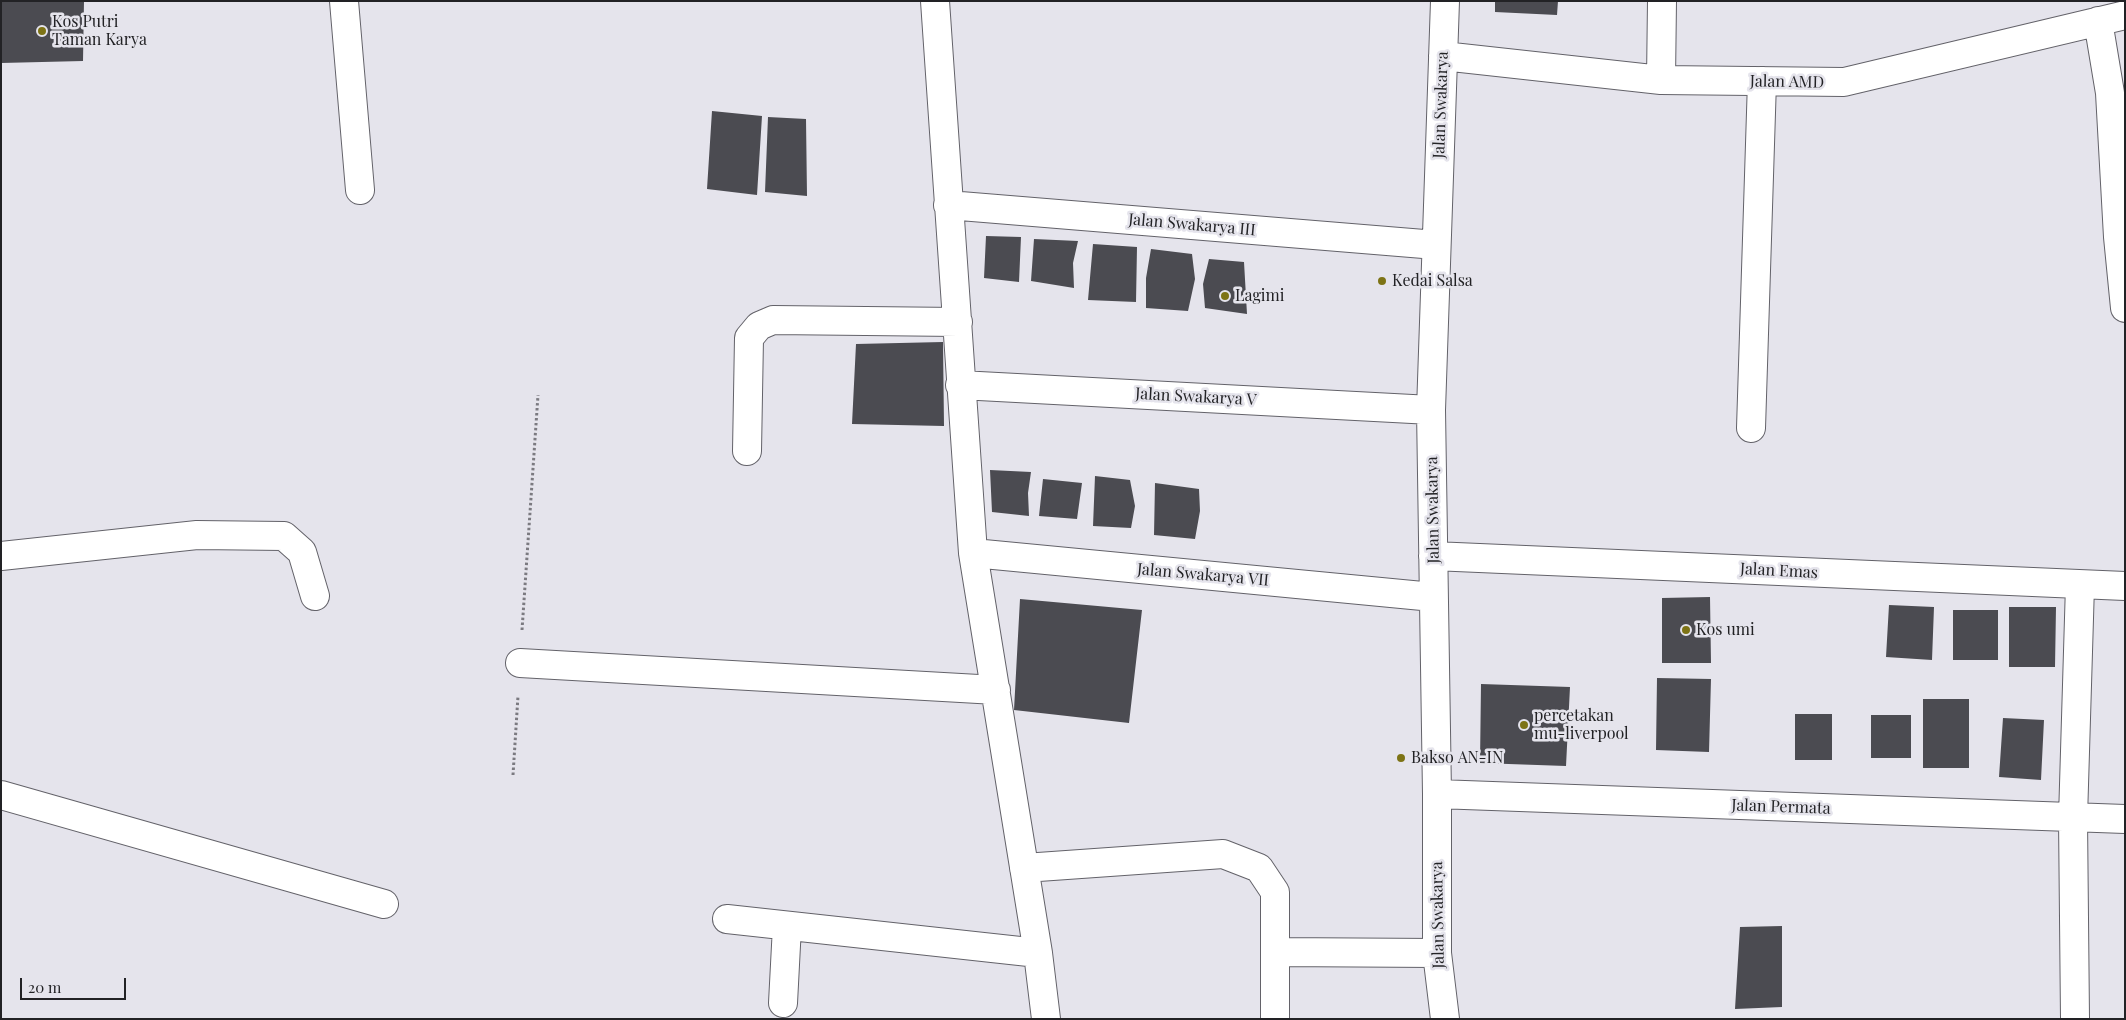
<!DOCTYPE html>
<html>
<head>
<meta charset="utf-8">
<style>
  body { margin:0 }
  #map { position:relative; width:2126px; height:1020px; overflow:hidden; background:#e5e4ec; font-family:"Playfair Display",serif }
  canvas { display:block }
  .frame { position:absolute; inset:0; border:2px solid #222225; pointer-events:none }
  .scale { position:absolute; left:20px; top:978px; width:106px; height:22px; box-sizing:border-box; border:2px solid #222225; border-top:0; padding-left:6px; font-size:15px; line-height:18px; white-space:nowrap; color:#222225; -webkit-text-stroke:4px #e5e4ec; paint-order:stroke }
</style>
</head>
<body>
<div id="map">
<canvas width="2126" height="1020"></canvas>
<div class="frame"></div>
<div class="scale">20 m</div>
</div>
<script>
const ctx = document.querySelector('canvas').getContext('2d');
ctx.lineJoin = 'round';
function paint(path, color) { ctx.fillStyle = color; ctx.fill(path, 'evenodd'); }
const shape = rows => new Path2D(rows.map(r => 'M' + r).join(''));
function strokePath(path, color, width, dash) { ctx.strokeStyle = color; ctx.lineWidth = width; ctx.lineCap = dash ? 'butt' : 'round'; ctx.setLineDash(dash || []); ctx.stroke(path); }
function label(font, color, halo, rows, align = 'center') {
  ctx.font = font + ' "Playfair Display",serif'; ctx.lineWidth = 5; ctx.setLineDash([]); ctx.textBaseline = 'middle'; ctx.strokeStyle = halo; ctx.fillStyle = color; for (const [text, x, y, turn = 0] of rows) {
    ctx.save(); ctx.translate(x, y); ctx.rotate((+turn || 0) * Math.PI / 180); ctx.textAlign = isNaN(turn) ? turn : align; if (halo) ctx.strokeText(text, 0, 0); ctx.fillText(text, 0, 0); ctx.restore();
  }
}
paint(shape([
  [1,1,84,1,83,61,1,63],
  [1495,1,1558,1,1557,15,1495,12],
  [712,111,762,116,757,195,707,189],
  [768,117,806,119,807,196,765,192],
  [986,236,1021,237,1019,282,984,278],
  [1034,239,1078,241,1073,263,1074,288,1031,281],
  [1093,244,1137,247,1136,302,1088,300],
  [1151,249,1192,254,1195,279,1188,311,1146,308,1146,278],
  [1209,259,1244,262,1247,314,1205,308,1203,284],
  [943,342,944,426,852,424,856,344],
  [990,470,1031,472,1028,493,1029,516,992,512],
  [1095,476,1130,480,1135,506,1131,528,1093,526],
  [1043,479,1082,483,1077,519,1039,516],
  [1155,483,1199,489,1200,511,1195,539,1154,535],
  [1710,597,1711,663,1662,663,1662,598],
  [1020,599,1142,610,1129,723,1014,710],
  [1889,605,1934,607,1932,660,1886,657],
  [2009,607,2056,607,2055,667,2009,667],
  [1953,610,1998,610,1998,660,1953,660],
  [1657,678,1711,679,1709,752,1656,750],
  [1481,684,1570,687,1566,766,1480,763],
  [1923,699,1969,699,1969,768,1923,768],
  [1795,714,1832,714,1832,760,1795,760],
  [1871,715,1911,715,1911,758,1871,758],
  [2003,718,2044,720,2041,780,1999,777],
  [1782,926,1782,1007,1735,1009,1740,927]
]), '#4b4b51');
const minor = shape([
  [344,1,360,190],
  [935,1,973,553,1038,953,1046,1019],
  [2098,21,2110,93,2118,237,2125,308],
  [1443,56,1661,80,1844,82,2125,15],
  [1661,80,1662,1],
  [948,205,1436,245],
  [960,385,1431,410],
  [1751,428,1762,81],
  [747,451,749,338,759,326,773,320,958,322],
  [973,553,1433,597],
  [1,556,197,535,284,536,302,552,315,596],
  [1433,556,2125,586],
  [520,663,996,690],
  [1437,794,2125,819],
  [1,795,384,904],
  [1024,868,1223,854,1259,868,1275,892,1275,1019],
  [727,919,1038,953],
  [1275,952,1437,953],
  [783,1003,787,926],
  [1445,1019,1437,953,1437,794,1431,410,1445,1],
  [2075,1019,2073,818,2080,585]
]);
strokePath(minor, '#636269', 30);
strokePath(shape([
  [522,630,538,395],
  [513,775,518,696]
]), '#7b7a80', 3, [2.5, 2.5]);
strokePath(minor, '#fff', 28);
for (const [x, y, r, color] of [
  [42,31,5,"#7d7315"],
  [1382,281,5,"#7d7315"],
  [1225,296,5,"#7d7315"],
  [1686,630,5,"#7d7315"],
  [1524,725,5,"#7d7315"],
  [1401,758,5,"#7d7315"]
]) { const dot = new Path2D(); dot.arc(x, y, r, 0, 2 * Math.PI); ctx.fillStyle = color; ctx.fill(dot); strokePath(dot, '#e5e4ec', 2); }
label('16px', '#222225', '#e5e4ec', [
  ["Kos Putri",52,22],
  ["Taman Karya",52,40],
  ["Kedai Salsa",1392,281],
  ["Lagimi",1235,296],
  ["Kos umi",1696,630],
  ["percetakan",1534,716],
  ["mu-liverpool",1534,734],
  ["Bakso AN-IN",1411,758]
], 'left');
label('16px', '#222225', '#e5e4ec', [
  ["Jalan AMD",1787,82,1],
  ["Jalan Swakarya",1441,105,-88],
  ["Jalan Swakarya III",1192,225,5],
  ["Jalan Swakarya V",1196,397,3],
  ["Jalan Swakarya",1433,510,-91],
  ["Jalan Emas",1779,571,3],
  ["Jalan Swakarya VII",1203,575,5],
  ["Jalan Permata",1781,807,2],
  ["Jalan Swakarya",1438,915,-91]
]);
</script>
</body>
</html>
